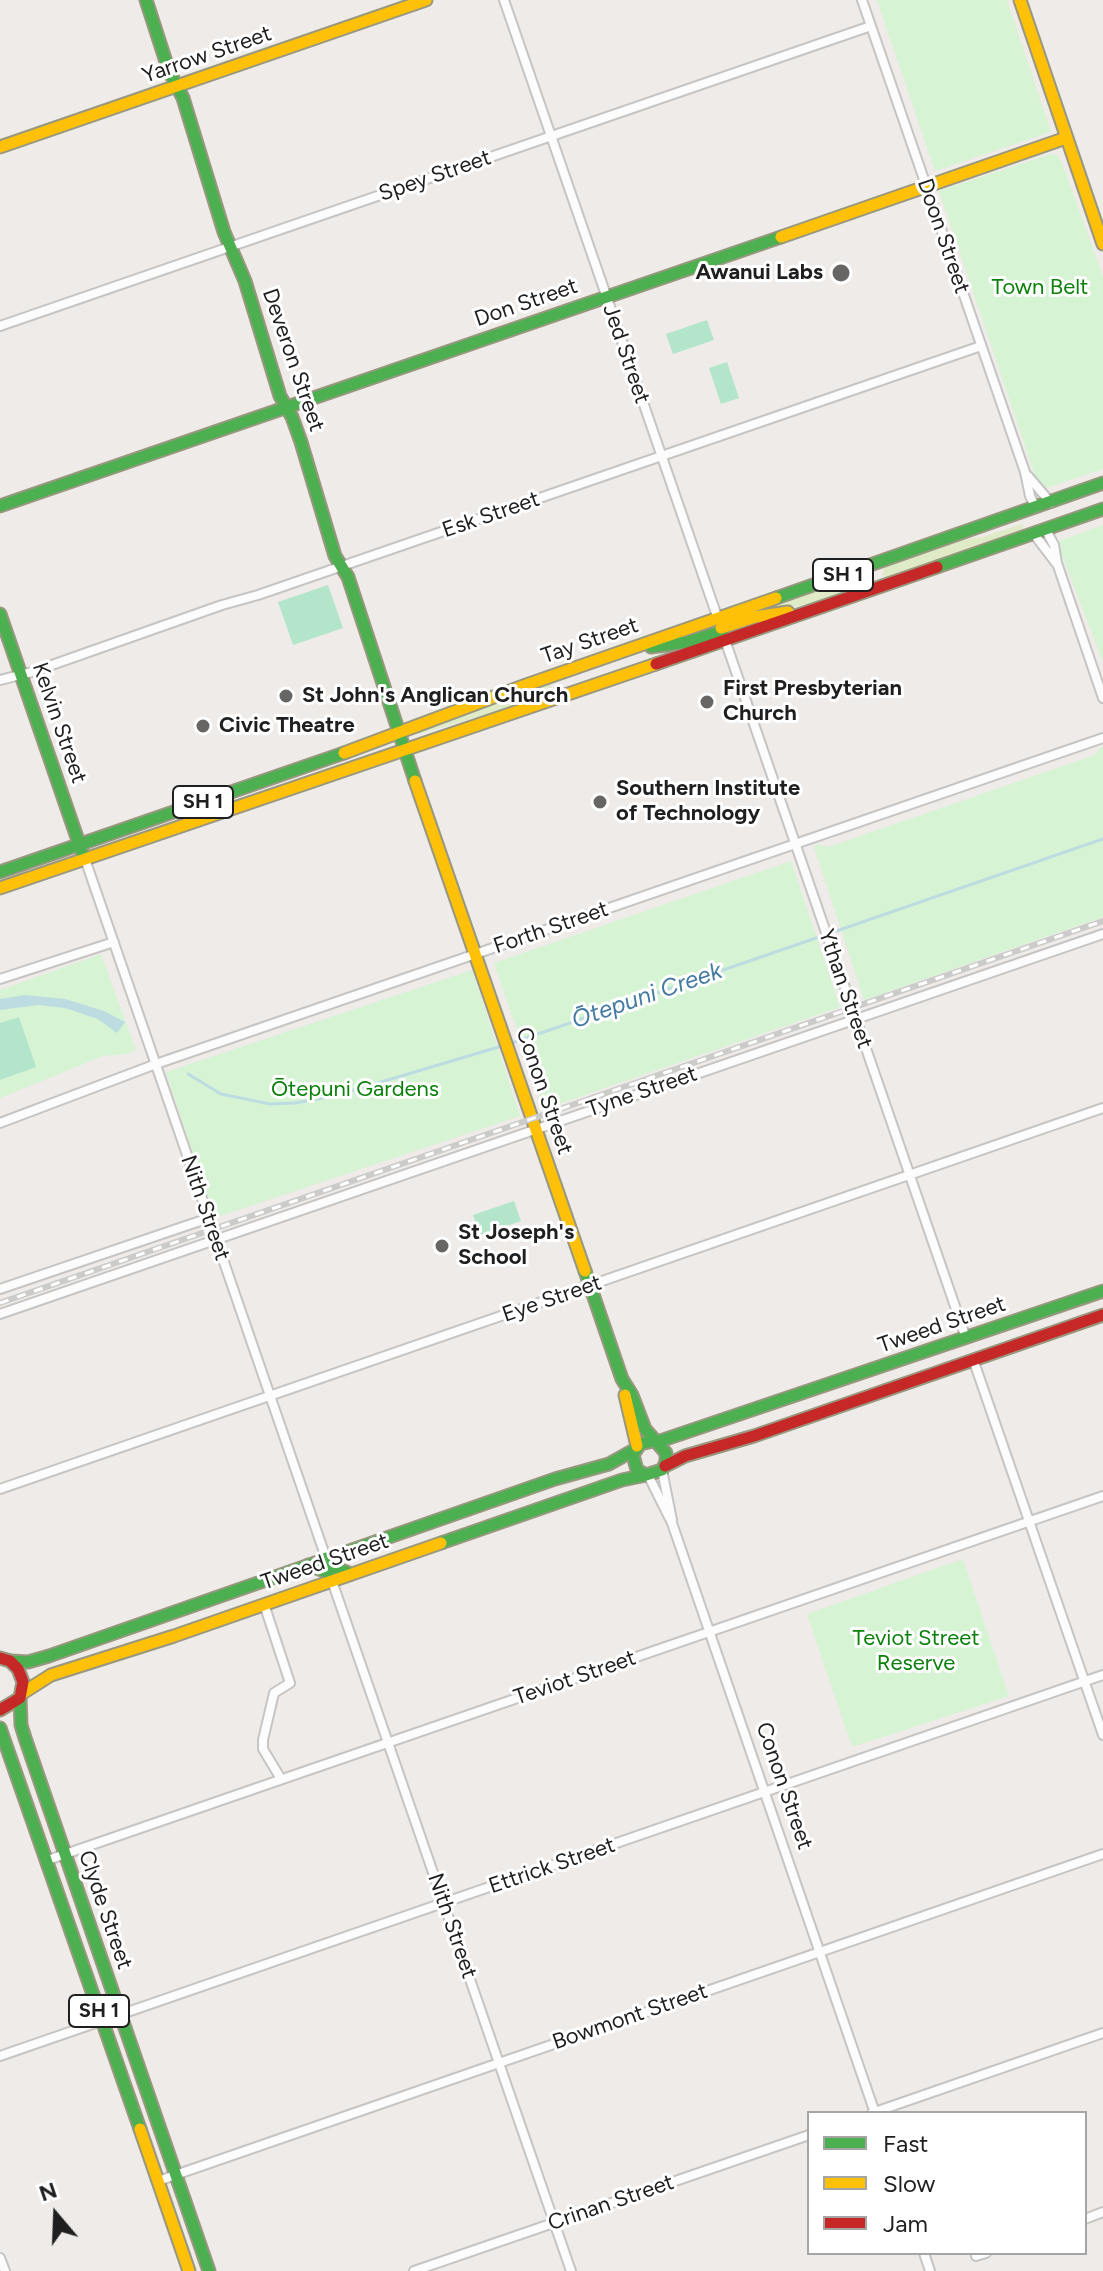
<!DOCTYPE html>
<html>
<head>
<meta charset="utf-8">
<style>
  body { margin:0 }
  #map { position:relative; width:1103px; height:2271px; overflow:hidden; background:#eeebe8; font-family:Figtree,sans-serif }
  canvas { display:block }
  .legend { position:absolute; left:807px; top:2111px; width:280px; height:144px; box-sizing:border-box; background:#fff; border:2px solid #a5a5a5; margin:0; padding:10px 14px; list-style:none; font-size:24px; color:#1f1f1f }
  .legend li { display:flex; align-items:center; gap:16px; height:40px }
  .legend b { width:40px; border:2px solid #a5a5a5 }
  .north { position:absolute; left:16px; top:2175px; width:80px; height:80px; -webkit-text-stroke:6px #fff; paint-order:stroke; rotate:341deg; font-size:22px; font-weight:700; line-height:32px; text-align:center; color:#1f1f1f }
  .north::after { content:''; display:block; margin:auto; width:28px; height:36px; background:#1f1f1f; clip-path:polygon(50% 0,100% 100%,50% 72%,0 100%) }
</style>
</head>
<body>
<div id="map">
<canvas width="1103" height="2271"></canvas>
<ul class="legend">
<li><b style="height:10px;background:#4caf50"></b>Fast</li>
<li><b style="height:10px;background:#ffc107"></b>Slow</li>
<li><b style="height:10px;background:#c62828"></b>Jam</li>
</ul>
<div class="north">N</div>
</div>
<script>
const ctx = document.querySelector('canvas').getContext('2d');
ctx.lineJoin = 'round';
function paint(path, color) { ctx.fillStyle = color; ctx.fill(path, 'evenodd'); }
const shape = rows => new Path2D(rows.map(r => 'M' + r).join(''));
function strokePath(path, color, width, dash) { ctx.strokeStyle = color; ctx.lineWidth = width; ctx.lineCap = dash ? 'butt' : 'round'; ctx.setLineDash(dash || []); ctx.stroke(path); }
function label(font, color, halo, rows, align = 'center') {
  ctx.font = font + ' Figtree,sans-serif'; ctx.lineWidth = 6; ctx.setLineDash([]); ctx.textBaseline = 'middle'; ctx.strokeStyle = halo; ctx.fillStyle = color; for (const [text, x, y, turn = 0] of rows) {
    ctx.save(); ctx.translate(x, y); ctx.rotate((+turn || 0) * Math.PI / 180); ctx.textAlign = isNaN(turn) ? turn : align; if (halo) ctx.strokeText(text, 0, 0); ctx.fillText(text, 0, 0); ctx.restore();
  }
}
paint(shape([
  [1022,524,1024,532,887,578,883,575,884,567,967,539,983,537],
  [866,573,871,577,871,583,821,602,754,613],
  [550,682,554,694,419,734,418,733]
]), '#deebc6');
paint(shape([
  [877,0,1007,0,1051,132,935,171],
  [1051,154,1057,155,1061,160,1103,277,1103,469,1040,490,939,191],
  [1103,525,1103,662,1057,542],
  [1101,747,1103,747,1103,917,864,1000,814,847,818,844,828,847,1095,755],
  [791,861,840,1007,544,1109,494,963],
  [101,954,136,1050,126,1054,103,1056,0,1098,0,990],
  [472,970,520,1116,214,1218,166,1072],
  [963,1559,1009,1696,852,1747,807,1614]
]), '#d6f3d4');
paint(shape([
  [707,320,714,340,673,354,666,334],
  [727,362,739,398,721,404,709,368],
  [328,585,343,628,293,645,278,602],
  [19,1017,36,1067,0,1080,0,1023],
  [514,1201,521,1221,480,1235,473,1215]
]), '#b3e5cb');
paint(shape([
  [25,995,65,999,104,1011,125,1022,117,1033,98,1019,65,1008,38,1005,0,1010,0,999]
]), '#bcdce1');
strokePath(shape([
  [509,1044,1103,839],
  [188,1074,221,1094,270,1104,295,1103,334,1096,502,1046]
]), '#bcdce1', 3);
const street = shape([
  [504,0,718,619],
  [862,0,1025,472,1030,496,1036,508],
  [0,326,871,26],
  [1028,476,1051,503],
  [1046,530,1054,545,1057,563,1103,698],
  [1034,534,1056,563],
  [725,640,966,1338],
  [0,680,32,672,222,605,258,595,981,346],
  [85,859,326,1558],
  [0,979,114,942],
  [0,1123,156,1064,1103,738],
  [0,1289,209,1218],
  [0,1314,1103,934],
  [973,1359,1103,1735],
  [662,1470,672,1520],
  [648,1475,672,1523,875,2113],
  [0,1489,1103,1108],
  [332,1581,571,2271],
  [264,1604,290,1683,274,1693,263,1740,263,1749,281,1779],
  [48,1860,1103,1496],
  [0,2056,1103,1675],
  [872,2113,1103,2033],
  [158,2181,1103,1854],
  [1085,2219,1103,2212],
  [924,2253,930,2271],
  [976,2256,986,2253],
  [0,2258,5,2271],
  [414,2271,809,2135]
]);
const fast = shape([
  [146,0,169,71,183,98,224,232,245,281,280,396,292,417,301,442,335,556,348,577,415,781],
  [0,506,781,237],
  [937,567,1103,509],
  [776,598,1103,483],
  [0,614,82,852],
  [651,647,688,642,722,631],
  [0,872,344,753],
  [585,1271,622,1379,632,1395,645,1429,666,1453,666,1462,662,1470,646,1475,637,1470,633,1455,640,1444,653,1441],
  [657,1442,1103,1291],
  [441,1543,622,1480,646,1475],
  [326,1558,335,1567,351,1574],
  [308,1565,327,1572,332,1581],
  [10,1661,28,1662,49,1656,555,1479,609,1464,634,1450],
  [20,1698,21,1725,25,1738,209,2271],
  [0,1728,140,2129]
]);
const slow = shape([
  [1020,0,1103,244],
  [0,147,426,0],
  [781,237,1066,138],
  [721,628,755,617,788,612],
  [344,753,526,685,776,598],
  [415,781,585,1271],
  [0,888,656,664],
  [625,1395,637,1446],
  [21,1694,51,1675,174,1636,441,1543],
  [140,2129,189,2271]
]);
const jam = shape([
  [656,664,937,567],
  [665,1466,685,1456,754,1436,1103,1315],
  [0,1658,10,1661,18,1669,23,1682,20,1698,0,1710]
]);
strokePath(street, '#c6c5c4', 12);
strokePath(fast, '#98977f', 15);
strokePath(slow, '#98977f', 15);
strokePath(jam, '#98977f', 15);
strokePath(street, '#fcfcfc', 8);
strokePath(fast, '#4caf50', 11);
strokePath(slow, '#ffc107', 11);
strokePath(jam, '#c62828', 11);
const rail = shape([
  [0,1303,1103,921]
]);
strokePath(rail, '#cbcbca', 6);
strokePath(rail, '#fff', 3, [9]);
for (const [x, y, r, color] of [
  [841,273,10,"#676665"],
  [286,696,8,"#676665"],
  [707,702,8,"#676665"],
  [203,726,8,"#676665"],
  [600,802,8,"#676665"],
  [442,1246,8,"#676665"]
]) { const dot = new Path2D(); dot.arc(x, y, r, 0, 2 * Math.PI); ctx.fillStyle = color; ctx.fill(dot); strokePath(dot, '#fff', 3); }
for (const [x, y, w] of [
  [843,575,60],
  [203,802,60],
  [99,2011,60]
]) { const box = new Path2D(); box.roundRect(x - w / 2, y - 16, w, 32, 6); ctx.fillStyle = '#fff'; ctx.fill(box); strokePath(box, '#1f1f1f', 2); }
label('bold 20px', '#1f1f1f', null, [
  ["SH 1",843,575],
  ["SH 1",203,802],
  ["SH 1",99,2011]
]);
label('22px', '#1f1f1f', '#fff', [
  ["Yarrow Street",207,55,-19],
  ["Spey Street",435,176,-19],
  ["Doon Street",943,236,71],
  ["Don Street",526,303,-19],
  ["Jed Street",626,354,71],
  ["Deveron Street",293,360,71],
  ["Esk Street",491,515,-19],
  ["Tay Street",590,641,-19],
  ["Kelvin Street",59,723,71],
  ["Forth Street",551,928,-19],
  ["Ythan Street",845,989,71],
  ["Conon Street",544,1091,71],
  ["Tyne Street",642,1092,-19],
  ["Nith Street",205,1208,71],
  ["Eye Street",552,1299,-19],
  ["Tweed Street",942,1325,-19],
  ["Tweed Street",325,1562,-19],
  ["Teviot Street",575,1678,-19],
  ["Conon Street",784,1786,71],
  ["Ettrick Street",552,1866,-19],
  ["Clyde Street",105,1910,71],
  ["Nith Street",452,1926,71],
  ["Bowmont Street",630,2017,-19],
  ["Crinan Street",611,2203,-19]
]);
label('bold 22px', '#1f1f1f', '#fff', [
  ["Awanui Labs",823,273,"right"],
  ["First Presbyterian",723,689],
  ["Church",723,714],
  ["St John's Anglican Church",302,696],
  ["Civic Theatre",219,726],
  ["Southern Institute",616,789],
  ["of Technology",616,814],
  ["St Joseph's",458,1233],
  ["School",458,1258]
], 'left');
label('22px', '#0a810b', '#fff', [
  ["Town Belt",1040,288],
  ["Ōtepuni Gardens",355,1090],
  ["Teviot Street",916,1639],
  ["Reserve",916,1664]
]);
label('italic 24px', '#447aa1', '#fff', [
  ["Ōtepuni Creek",647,996,-19]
]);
</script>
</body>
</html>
